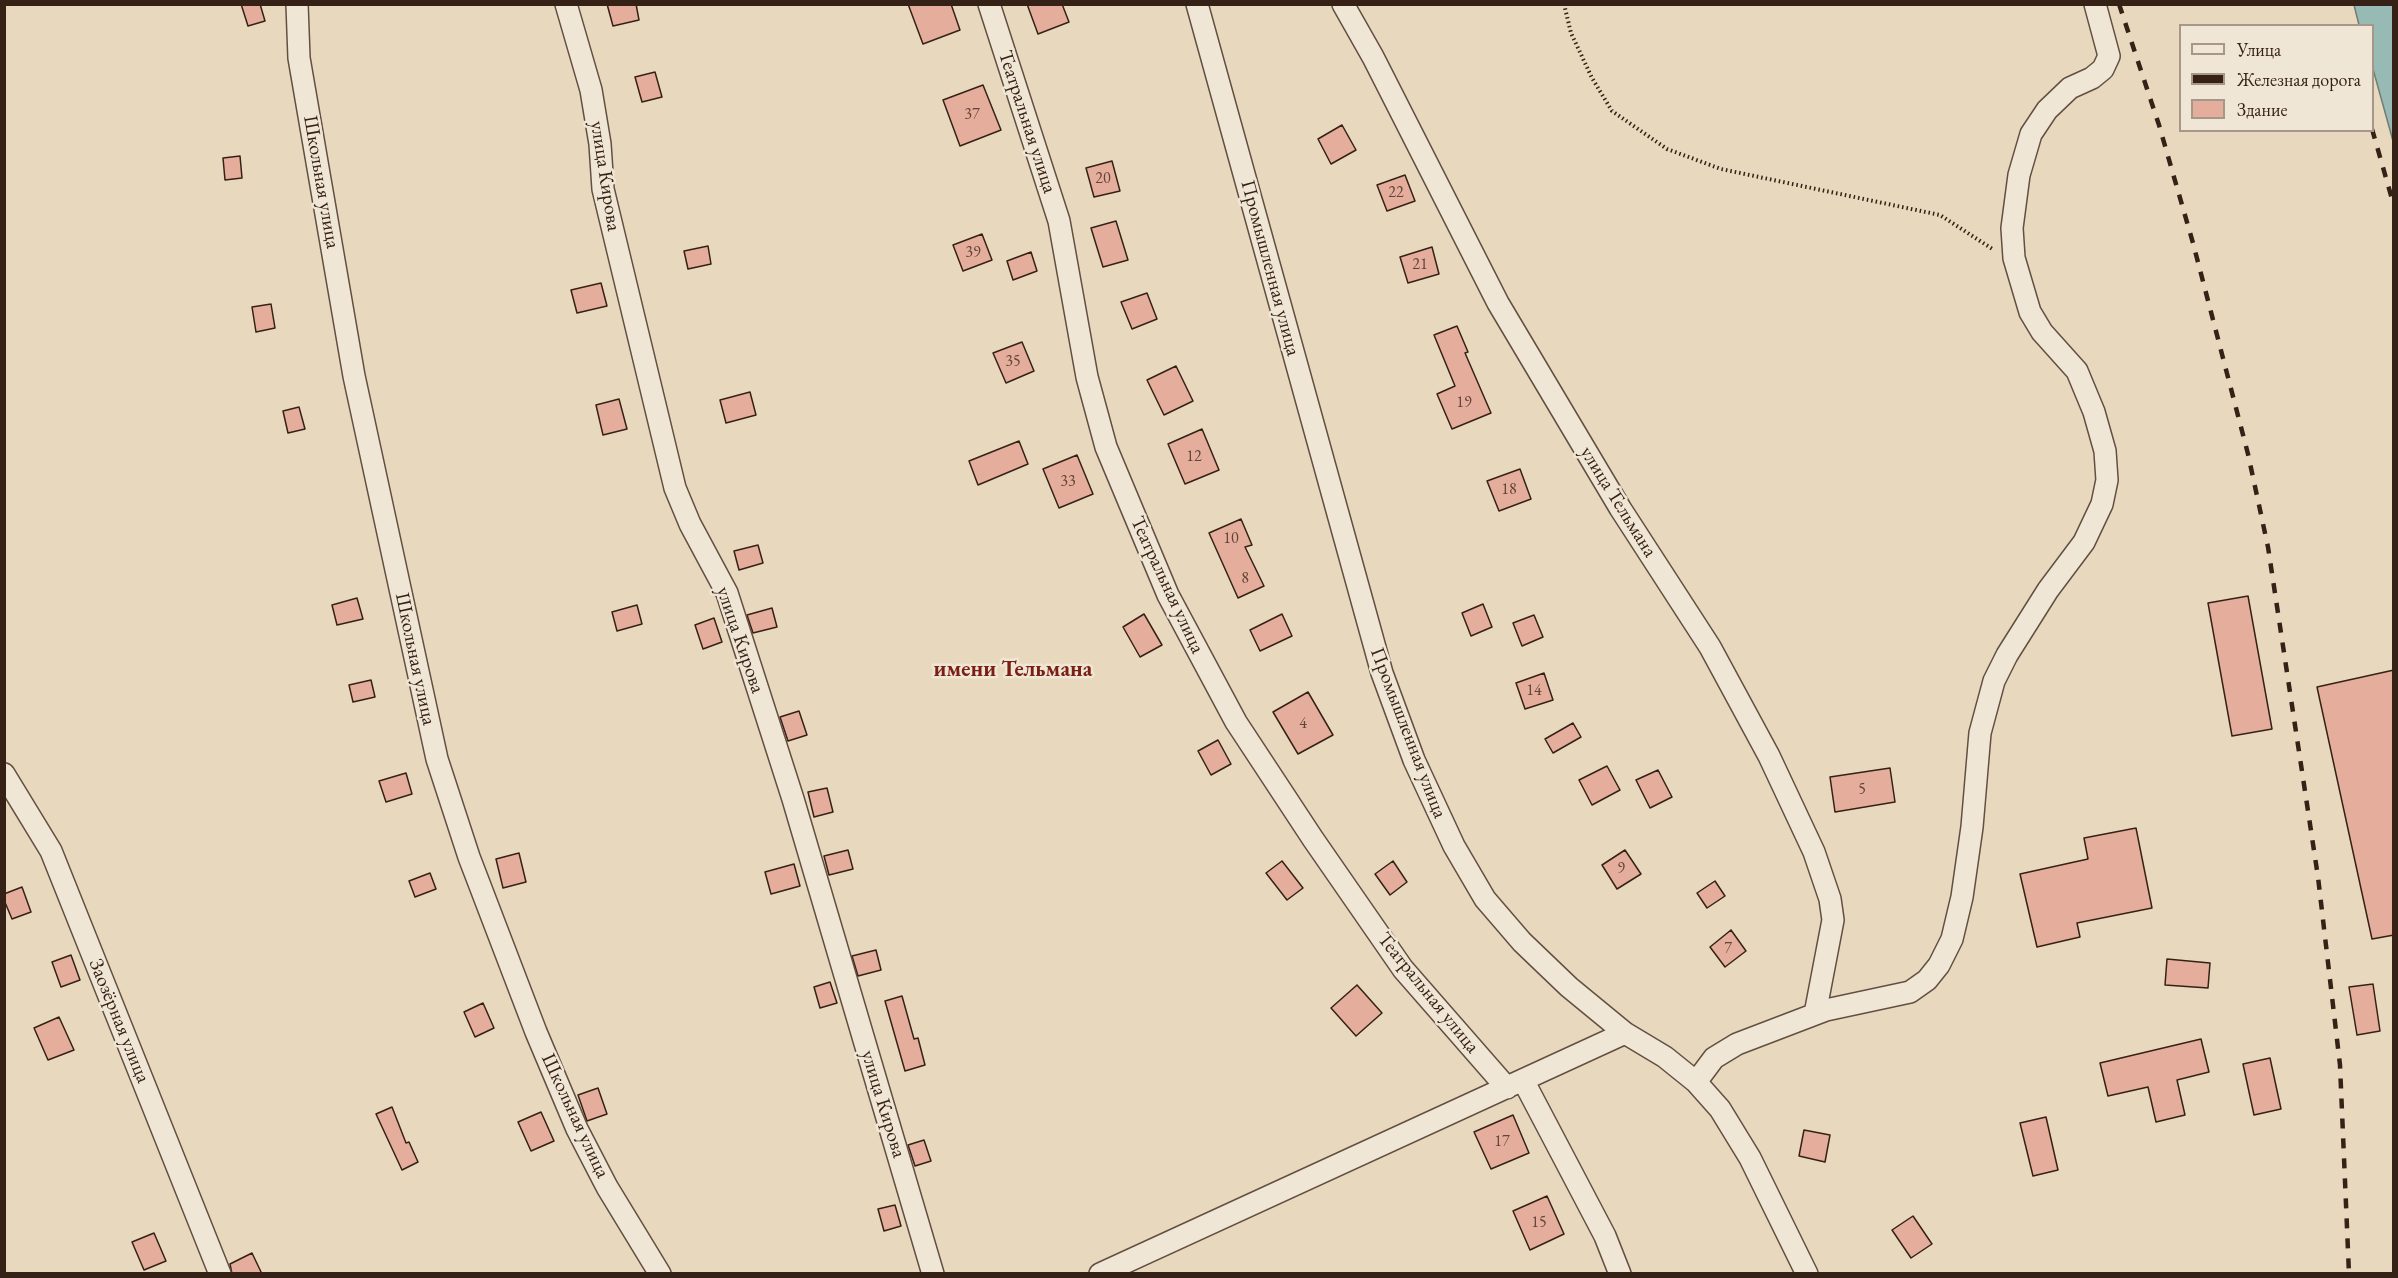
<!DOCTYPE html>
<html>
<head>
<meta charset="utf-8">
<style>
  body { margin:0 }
  #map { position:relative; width:2398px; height:1278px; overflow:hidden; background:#e8d9be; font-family:"EB Garamond",serif }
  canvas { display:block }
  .frame { position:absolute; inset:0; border:6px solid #362117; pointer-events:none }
  .legend { position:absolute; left:2179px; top:24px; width:195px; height:108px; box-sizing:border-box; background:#f0e6d5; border:2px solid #a69789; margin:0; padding:8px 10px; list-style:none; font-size:18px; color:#362117 }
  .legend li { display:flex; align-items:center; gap:12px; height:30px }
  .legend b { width:30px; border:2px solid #a69789 }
</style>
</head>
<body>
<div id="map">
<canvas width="2398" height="1278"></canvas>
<div class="frame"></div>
<ul class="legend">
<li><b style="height:8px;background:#f0e6d5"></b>Улица</li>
<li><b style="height:8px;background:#362117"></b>Железная дорога</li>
<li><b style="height:16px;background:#e5ad9b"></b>Здание</li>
</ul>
</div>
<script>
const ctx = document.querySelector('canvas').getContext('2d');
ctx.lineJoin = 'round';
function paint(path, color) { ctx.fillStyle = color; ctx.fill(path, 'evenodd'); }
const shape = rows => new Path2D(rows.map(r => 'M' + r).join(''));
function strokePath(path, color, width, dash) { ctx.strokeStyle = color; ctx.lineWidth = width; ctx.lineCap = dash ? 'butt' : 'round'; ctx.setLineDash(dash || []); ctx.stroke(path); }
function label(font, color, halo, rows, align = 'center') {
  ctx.font = font + ' "EB Garamond",serif'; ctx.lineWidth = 5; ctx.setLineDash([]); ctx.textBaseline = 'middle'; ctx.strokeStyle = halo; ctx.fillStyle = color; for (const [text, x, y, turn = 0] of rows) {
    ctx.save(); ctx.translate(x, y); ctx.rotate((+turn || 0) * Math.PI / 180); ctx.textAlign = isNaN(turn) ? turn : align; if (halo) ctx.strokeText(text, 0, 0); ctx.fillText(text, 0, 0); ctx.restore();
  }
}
const water = shape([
  [2354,5,2393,5,2393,141,2373,69,2372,26,2359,25,2354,5]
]);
paint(water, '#97bab5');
strokePath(water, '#707d76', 1.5);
const building = shape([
  [241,4,260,4,265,21,248,26,241,4],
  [607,4,636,4,639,20,613,26,607,4],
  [908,4,951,4,960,30,923,44,908,4],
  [1027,4,1062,4,1069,22,1038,34,1027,4],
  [655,72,662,97,642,102,635,77,655,72],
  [983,85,1001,130,960,146,943,100,983,85],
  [1342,125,1356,150,1331,164,1318,139,1342,125],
  [240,156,242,178,225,180,223,158,240,156],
  [1112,161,1120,191,1094,197,1086,168,1112,161],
  [1405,175,1415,201,1387,211,1377,185,1405,175],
  [1116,221,1128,260,1103,267,1091,228,1116,221],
  [982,234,992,260,963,271,953,245,982,234],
  [708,246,711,264,688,269,684,251,708,246],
  [1432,247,1439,274,1408,283,1400,257,1432,247],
  [1031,252,1037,271,1013,280,1007,261,1031,252],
  [601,283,607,306,577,313,571,290,601,283],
  [1147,293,1157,319,1132,329,1121,302,1147,293],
  [271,304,275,328,256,332,252,307,271,304],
  [1457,326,1468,352,1465,353,1491,413,1452,429,1437,394,1455,386,1434,335,1457,326],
  [1022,342,1034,371,1006,383,993,353,1022,342],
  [1176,366,1193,401,1164,415,1147,380,1176,366],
  [750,392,756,415,726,423,720,400,750,392],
  [619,399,627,429,603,435,596,405,619,399],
  [299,407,305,429,288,433,283,411,299,407],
  [1202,429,1219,470,1185,484,1168,444,1202,429],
  [1019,441,1028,464,978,485,969,461,1019,441],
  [1077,455,1093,494,1059,508,1043,469,1077,455],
  [1520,469,1531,499,1499,511,1487,481,1520,469],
  [1241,519,1252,545,1245,547,1264,586,1238,598,1209,533,1241,519],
  [758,545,763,563,739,570,734,551,758,545],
  [2248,596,2272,729,2232,736,2208,603,2248,596],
  [357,598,363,619,337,625,332,605,357,598],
  [1483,604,1492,627,1471,636,1462,613,1483,604],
  [637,605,642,624,617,631,612,612,637,605],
  [772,608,777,627,753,633,747,615,772,608],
  [1144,614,1162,645,1140,657,1123,627,1144,614],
  [1282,614,1292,636,1260,651,1250,630,1282,614],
  [1534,615,1543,637,1522,646,1513,623,1534,615],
  [714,618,722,642,703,649,695,625,714,618],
  [2394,670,2394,935,2372,939,2317,687,2394,670],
  [1544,673,1553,700,1525,709,1516,683,1544,673],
  [371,680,375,697,353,702,349,685,371,680],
  [1308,692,1333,735,1298,754,1273,712,1308,692],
  [799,711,807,735,788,741,780,717,799,711],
  [1573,723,1581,737,1553,753,1545,739,1573,723],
  [1218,740,1231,764,1211,775,1198,751,1218,740],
  [1607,766,1620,790,1592,805,1579,780,1607,766],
  [1890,768,1895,802,1835,812,1830,777,1890,768],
  [1658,770,1672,797,1650,808,1636,780,1658,770],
  [406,773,412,794,386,802,379,781,406,773],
  [827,788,833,812,814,817,808,792,827,788],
  [2136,828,2152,908,2077,923,2080,937,2037,947,2020,874,2088,859,2084,838,2136,828],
  [848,850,853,869,829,875,824,856,848,850],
  [1625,850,1641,874,1617,889,1602,865,1625,850],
  [519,853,526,882,503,888,496,859,519,853],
  [1282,861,1303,888,1287,900,1266,873,1282,861],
  [1393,861,1407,882,1390,895,1375,874,1393,861],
  [794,864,800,886,771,894,765,872,794,864],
  [430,873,436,889,415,897,409,881,430,873],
  [1715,881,1725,896,1707,908,1697,893,1715,881],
  [22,887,31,912,12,919,4,900,4,894,22,887],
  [1731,930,1746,951,1725,967,1710,947,1731,930],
  [876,950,881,970,858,976,852,956,876,950],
  [71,955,80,980,61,987,52,962,71,955],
  [2167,959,2210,963,2208,988,2165,985,2167,959],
  [830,982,837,1003,820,1008,814,987,830,982],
  [2373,984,2380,1031,2357,1035,2349,987,2373,984],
  [1357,985,1382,1013,1356,1036,1331,1008,1357,985],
  [902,996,914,1039,918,1038,925,1065,905,1071,885,1001,902,996],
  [483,1003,494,1028,475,1037,464,1012,483,1003],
  [59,1017,74,1050,48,1060,34,1028,59,1017],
  [2201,1039,2209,1072,2177,1080,2185,1115,2156,1122,2148,1087,2108,1096,2100,1063,2201,1039],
  [2270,1058,2281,1109,2254,1115,2243,1064,2270,1058],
  [598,1088,607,1114,587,1121,578,1095,598,1088],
  [392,1107,406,1143,409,1142,418,1162,402,1170,376,1114,392,1107],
  [541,1112,554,1141,531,1151,518,1122,541,1112],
  [1513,1115,1529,1153,1491,1169,1474,1132,1513,1115],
  [2046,1117,2058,1170,2033,1176,2020,1123,2046,1117],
  [1804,1130,1830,1135,1825,1162,1799,1156,1804,1130],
  [924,1140,931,1161,915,1166,908,1145,924,1140],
  [1547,1196,1564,1234,1530,1250,1513,1211,1547,1196],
  [895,1205,901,1226,884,1231,878,1209,895,1205],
  [1913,1216,1932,1244,1911,1258,1892,1230,1913,1216],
  [154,1233,166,1261,144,1270,132,1242,154,1233],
  [252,1253,262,1274,232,1274,230,1264,252,1253]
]);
paint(building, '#e5ad9b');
strokePath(building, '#362117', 1.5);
const minor = shape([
  [297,4,299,58,354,376,437,759,469,857,536,1032,577,1129,607,1187,660,1274],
  [566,4,591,90,600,144,603,189,675,488,690,524,727,593,793,799,933,1274],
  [989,4,1059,221,1087,377,1106,447,1168,595,1236,722,1313,839,1403,969,1507,1088],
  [1197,4,1382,673,1414,760,1454,846,1485,899,1522,942,1569,987,1625,1033,1665,1057,1696,1082,1720,1109,1750,1158,1807,1274],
  [1343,4,1373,57,1498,303,1620,508,1710,647,1769,756,1814,852,1830,899,1833,920,1815,1014],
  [4,774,51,851,220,1274],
  [1523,1080,1605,1236,1620,1274],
  [1696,1082,1714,1058,1737,1044,1826,1010,1910,992,1927,980,1939,965,1952,939,1962,897,1972,827,1980,733,1994,681,2007,655,2048,590,2084,542,2102,504,2107,480,2105,451,2094,412,2077,371,2042,332,2030,312,2014,258,2012,228,2019,175,2031,134,2047,110,2070,88,2092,78,2103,69,2109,56,2095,4],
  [1100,1274,1625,1033]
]);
strokePath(minor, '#624f41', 24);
strokePath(shape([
  [1564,4,1571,33,1592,78,1612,111,1667,149,1721,169,1940,215,1994,250]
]), '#362117', 4, [1.5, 3]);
strokePath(minor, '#f0e6d5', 21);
strokePath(shape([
  [2119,4,2159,125,2193,243,2248,454,2268,547,2318,877,2340,1065,2349,1274],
  [2372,129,2394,206]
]), '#362117', 4.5, [10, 10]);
label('16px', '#624438', null, [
  ["37",972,115],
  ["20",1103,179],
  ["22",1396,193],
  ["39",973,253],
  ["21",1420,265],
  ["35",1013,362],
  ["19",1464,403],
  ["12",1194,457],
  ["33",1068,482],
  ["18",1509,490],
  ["10",1231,539],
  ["8",1245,579],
  ["14",1534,691],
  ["4",1303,724],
  ["5",1862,790],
  ["9",1621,869],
  ["7",1728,949],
  ["17",1502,1142],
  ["15",1539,1223]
]);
label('20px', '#362117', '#f0e6d5', [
  ["Театральная улица",1027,122,72],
  ["улица Кирова",605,176,81],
  ["Школьная улица",321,182,80],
  ["Промышленная улица",1270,268,75],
  ["улица Тельмана",1618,502,58],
  ["Театральная улица",1167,585,65],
  ["улица Кирова",740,640,71],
  ["Школьная улица",415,659,78],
  ["Промышленная улица",1408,733,69],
  ["Театральная улица",1428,993,51],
  ["Заозёрная улица",119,1021,68],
  ["улица Кирова",883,1104,73],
  ["Школьная улица",575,1116,65]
]);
label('bold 22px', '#7a1f14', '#f0e6d5', [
  ["имени Тельмана",1013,670]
]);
</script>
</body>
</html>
